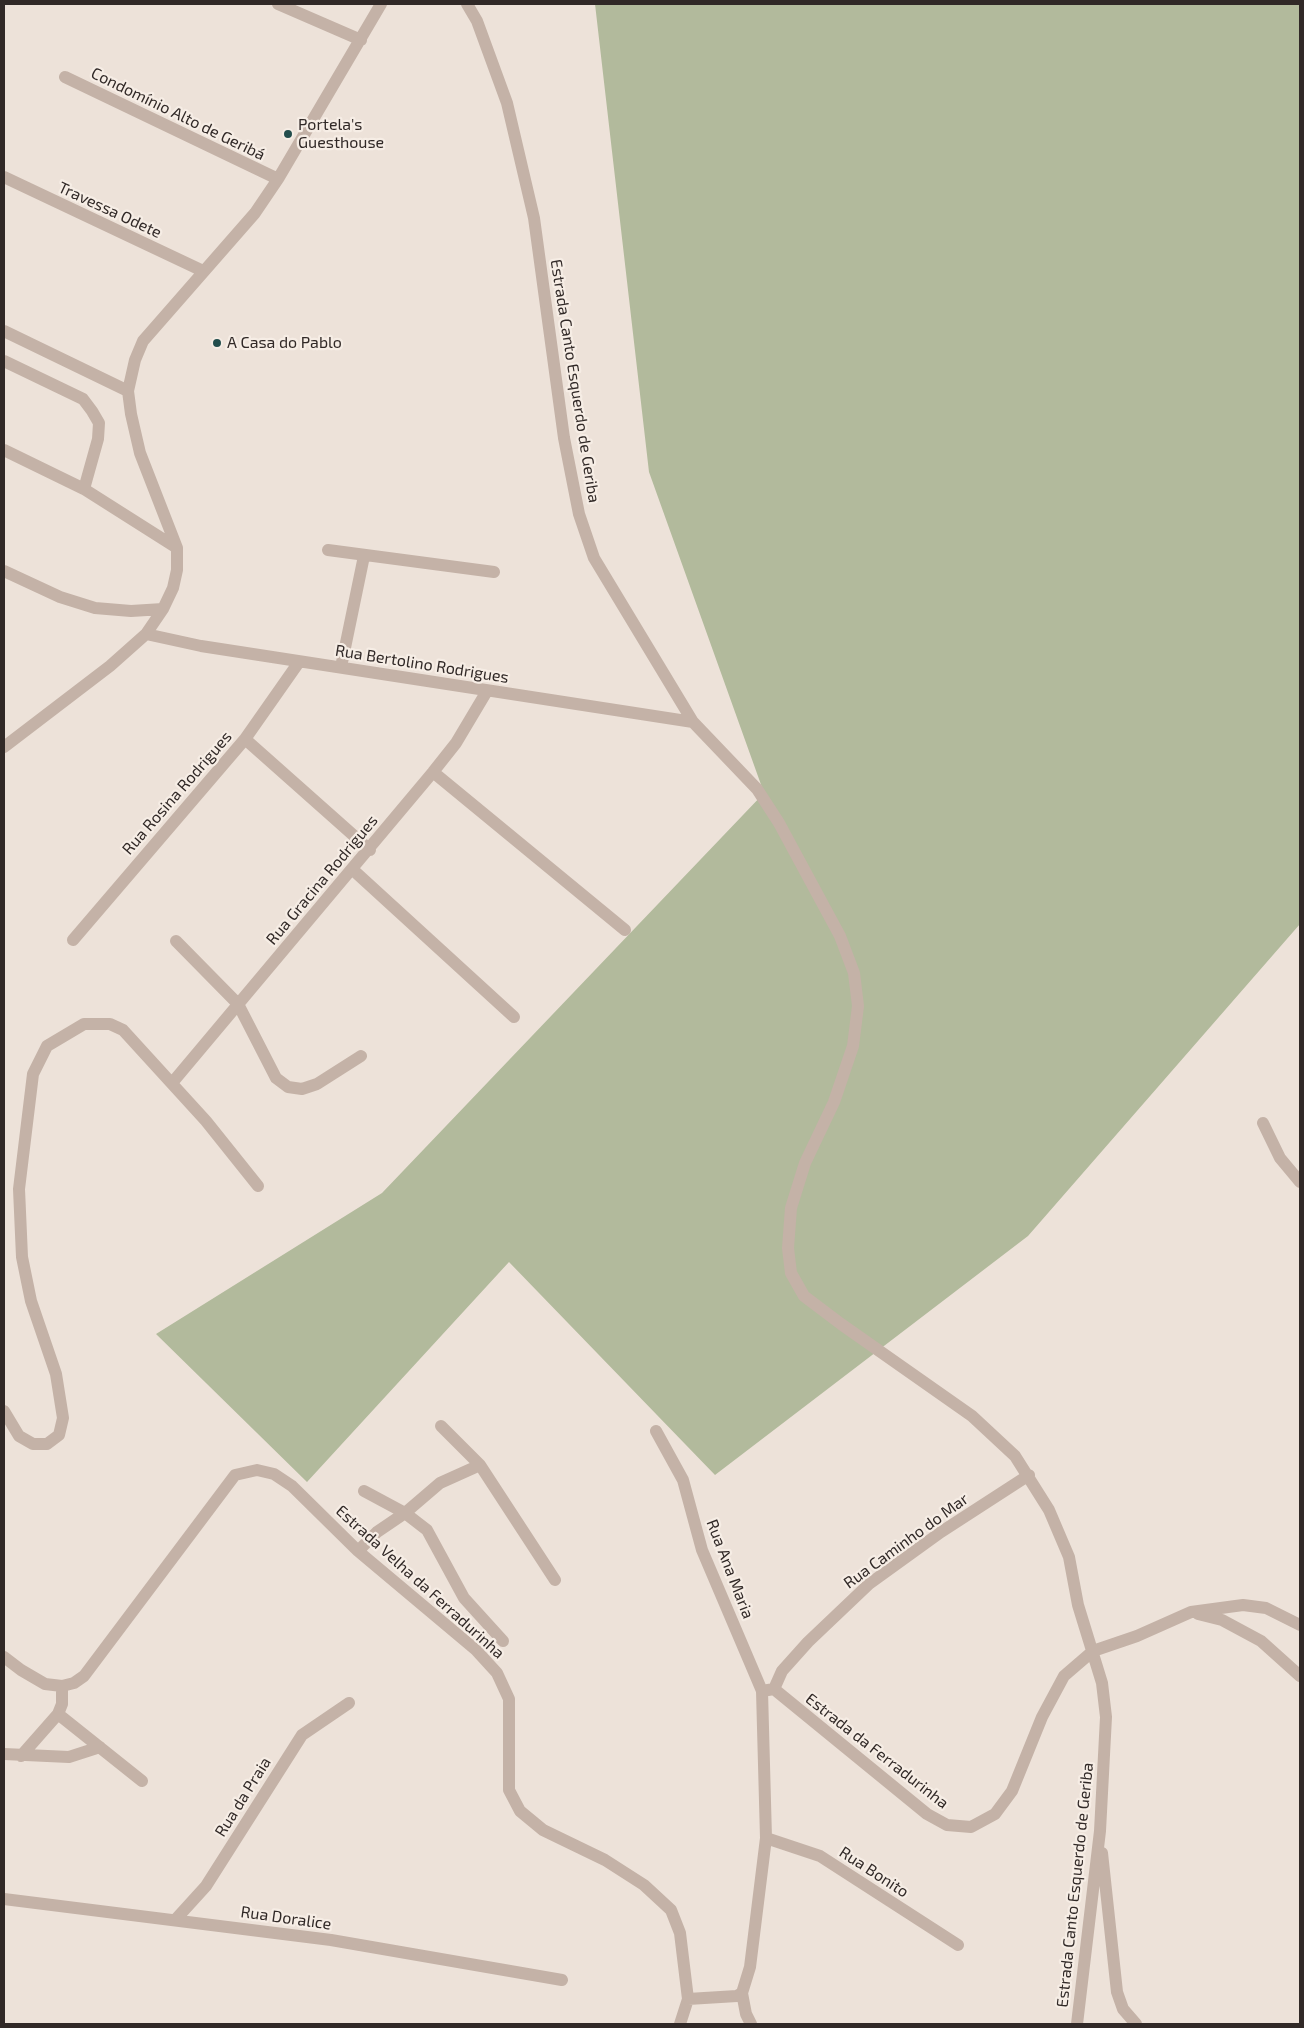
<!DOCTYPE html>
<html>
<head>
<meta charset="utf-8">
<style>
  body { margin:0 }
  #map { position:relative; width:1304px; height:2028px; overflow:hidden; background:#ede2d9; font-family:"Exo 2",sans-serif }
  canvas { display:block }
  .frame { position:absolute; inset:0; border:5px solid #312927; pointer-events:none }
</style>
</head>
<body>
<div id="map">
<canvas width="1304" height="2028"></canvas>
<div class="frame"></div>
</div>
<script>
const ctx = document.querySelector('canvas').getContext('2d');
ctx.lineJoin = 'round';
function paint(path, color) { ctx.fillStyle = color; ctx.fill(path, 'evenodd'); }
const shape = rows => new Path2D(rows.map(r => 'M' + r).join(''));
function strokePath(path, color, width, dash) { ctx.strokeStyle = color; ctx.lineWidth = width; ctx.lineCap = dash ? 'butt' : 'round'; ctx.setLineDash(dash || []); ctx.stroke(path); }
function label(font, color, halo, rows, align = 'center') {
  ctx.font = font + ' "Exo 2",sans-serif'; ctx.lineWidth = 4.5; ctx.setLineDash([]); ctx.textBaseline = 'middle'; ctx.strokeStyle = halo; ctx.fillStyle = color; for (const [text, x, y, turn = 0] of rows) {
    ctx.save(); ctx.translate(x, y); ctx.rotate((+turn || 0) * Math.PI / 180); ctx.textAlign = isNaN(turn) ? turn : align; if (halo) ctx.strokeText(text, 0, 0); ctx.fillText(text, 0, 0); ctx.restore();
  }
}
paint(shape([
  [595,4,1300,4,1300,924,1028,1236,715,1475,509,1262,307,1482,156,1334,382,1193,764,793,649,472]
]), '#b2ba9c');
strokePath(shape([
  [278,4,361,40],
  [467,4,477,21,507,103,534,218,564,438,579,514,594,558,693,722,757,789,779,823,840,936,854,973,858,1006,853,1046,834,1102,805,1163,791,1208,788,1248,791,1273,804,1296,841,1324,972,1416,1015,1456,1049,1510,1069,1557,1078,1605,1102,1683,1106,1717,1100,1831,1077,2024],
  [65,77,278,179],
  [4,177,203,271],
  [4,331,128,391],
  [4,361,83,399,92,411,99,423,98,439,84,489],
  [4,450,84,489,177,548],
  [328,550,494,572],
  [4,571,60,597,95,608,131,611,163,609],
  [146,634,201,646,693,722],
  [341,667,364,556],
  [245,739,370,850],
  [4,747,110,666,146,634,163,609,173,588,177,570,177,548,140,453,131,414,128,391,135,360,143,341,255,213,278,179,381,4],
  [433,772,625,930],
  [352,869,514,1017],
  [73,940,245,739,299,662],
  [176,941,238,1004,276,1078,288,1087,302,1089,317,1084,361,1056],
  [172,1083,433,772,456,743,487,691],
  [1263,1123,1280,1158,1300,1182],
  [4,1411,19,1436,33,1444,47,1444,59,1435,63,1418,56,1374,31,1301,22,1257,19,1189,33,1074,47,1046,84,1024,110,1024,123,1030,206,1121,258,1186],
  [441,1426,480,1465,555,1580],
  [656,1431,683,1480,702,1550,762,1691,766,1838,750,1967,742,1993,737,1996,688,1999],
  [364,1491,405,1513,427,1530,464,1598,503,1641],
  [358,1551,377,1532,405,1513,440,1483,480,1465],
  [1198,1614,1222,1620,1261,1641,1300,1676],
  [4,1657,21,1670,45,1684,62,1686,74,1683,84,1676,235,1475,257,1470,274,1474,292,1486,358,1551,476,1650,497,1673,509,1699,509,1790,520,1811,543,1830,605,1860,644,1885,671,1910,680,1933,688,1999,680,2024],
  [774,1689,782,1671,808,1642,869,1584,941,1532,1029,1475],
  [762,1691,774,1689,927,1814,947,1825,971,1827,995,1814,1012,1791,1042,1717,1064,1676,1093,1651,1137,1636,1191,1612,1243,1605,1266,1608,1300,1625],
  [58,1714,142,1781],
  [4,1754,69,1757,100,1747],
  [21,1756,58,1714,62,1704,62,1686],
  [766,1838,820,1856,958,1945],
  [1102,1853,1117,1992,1123,2009,1136,2024],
  [4,1899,331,1940,562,1980],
  [176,1919,206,1886,302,1735,349,1703],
  [742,1993,746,2014,751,2024]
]), '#c4b2a7', 12);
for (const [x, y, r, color] of [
  [288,134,5,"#224d4c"],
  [217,343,5,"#224d4c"]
]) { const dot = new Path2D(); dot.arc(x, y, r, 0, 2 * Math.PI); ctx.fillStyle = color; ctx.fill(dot); strokePath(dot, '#f6ede5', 2); }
label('16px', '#312927', '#f6ede5', [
  ["Condomínio Alto de Geribá",178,114,26],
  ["Travessa Odete",110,210,25],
  ["Estrada Canto Esquerdo de Geriba",575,381,81],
  ["Rua Bertolino Rodrigues",422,664,9],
  ["Rua Rosina Rodrigues",177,793,-49],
  ["Rua Gracina Rodrigues",322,880,-50],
  ["Rua Caminho do Mar",906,1541,-36],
  ["Rua Ana Maria",730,1569,69],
  ["Estrada Velha da Ferradurinha",420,1582,42],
  ["Estrada da Ferradurinha",877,1751,38],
  ["Rua da Praia",243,1797,-58],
  ["Rua Bonito",874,1872,33],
  ["Estrada Canto Esquerdo de Geriba",1075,1885,-84],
  ["Rua Doralice",286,1918,8]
]);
label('16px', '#312927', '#f6ede5', [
  ["Portela's",298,125],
  ["Guesthouse",298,143],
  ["A Casa do Pablo",227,343]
], 'left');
</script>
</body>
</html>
